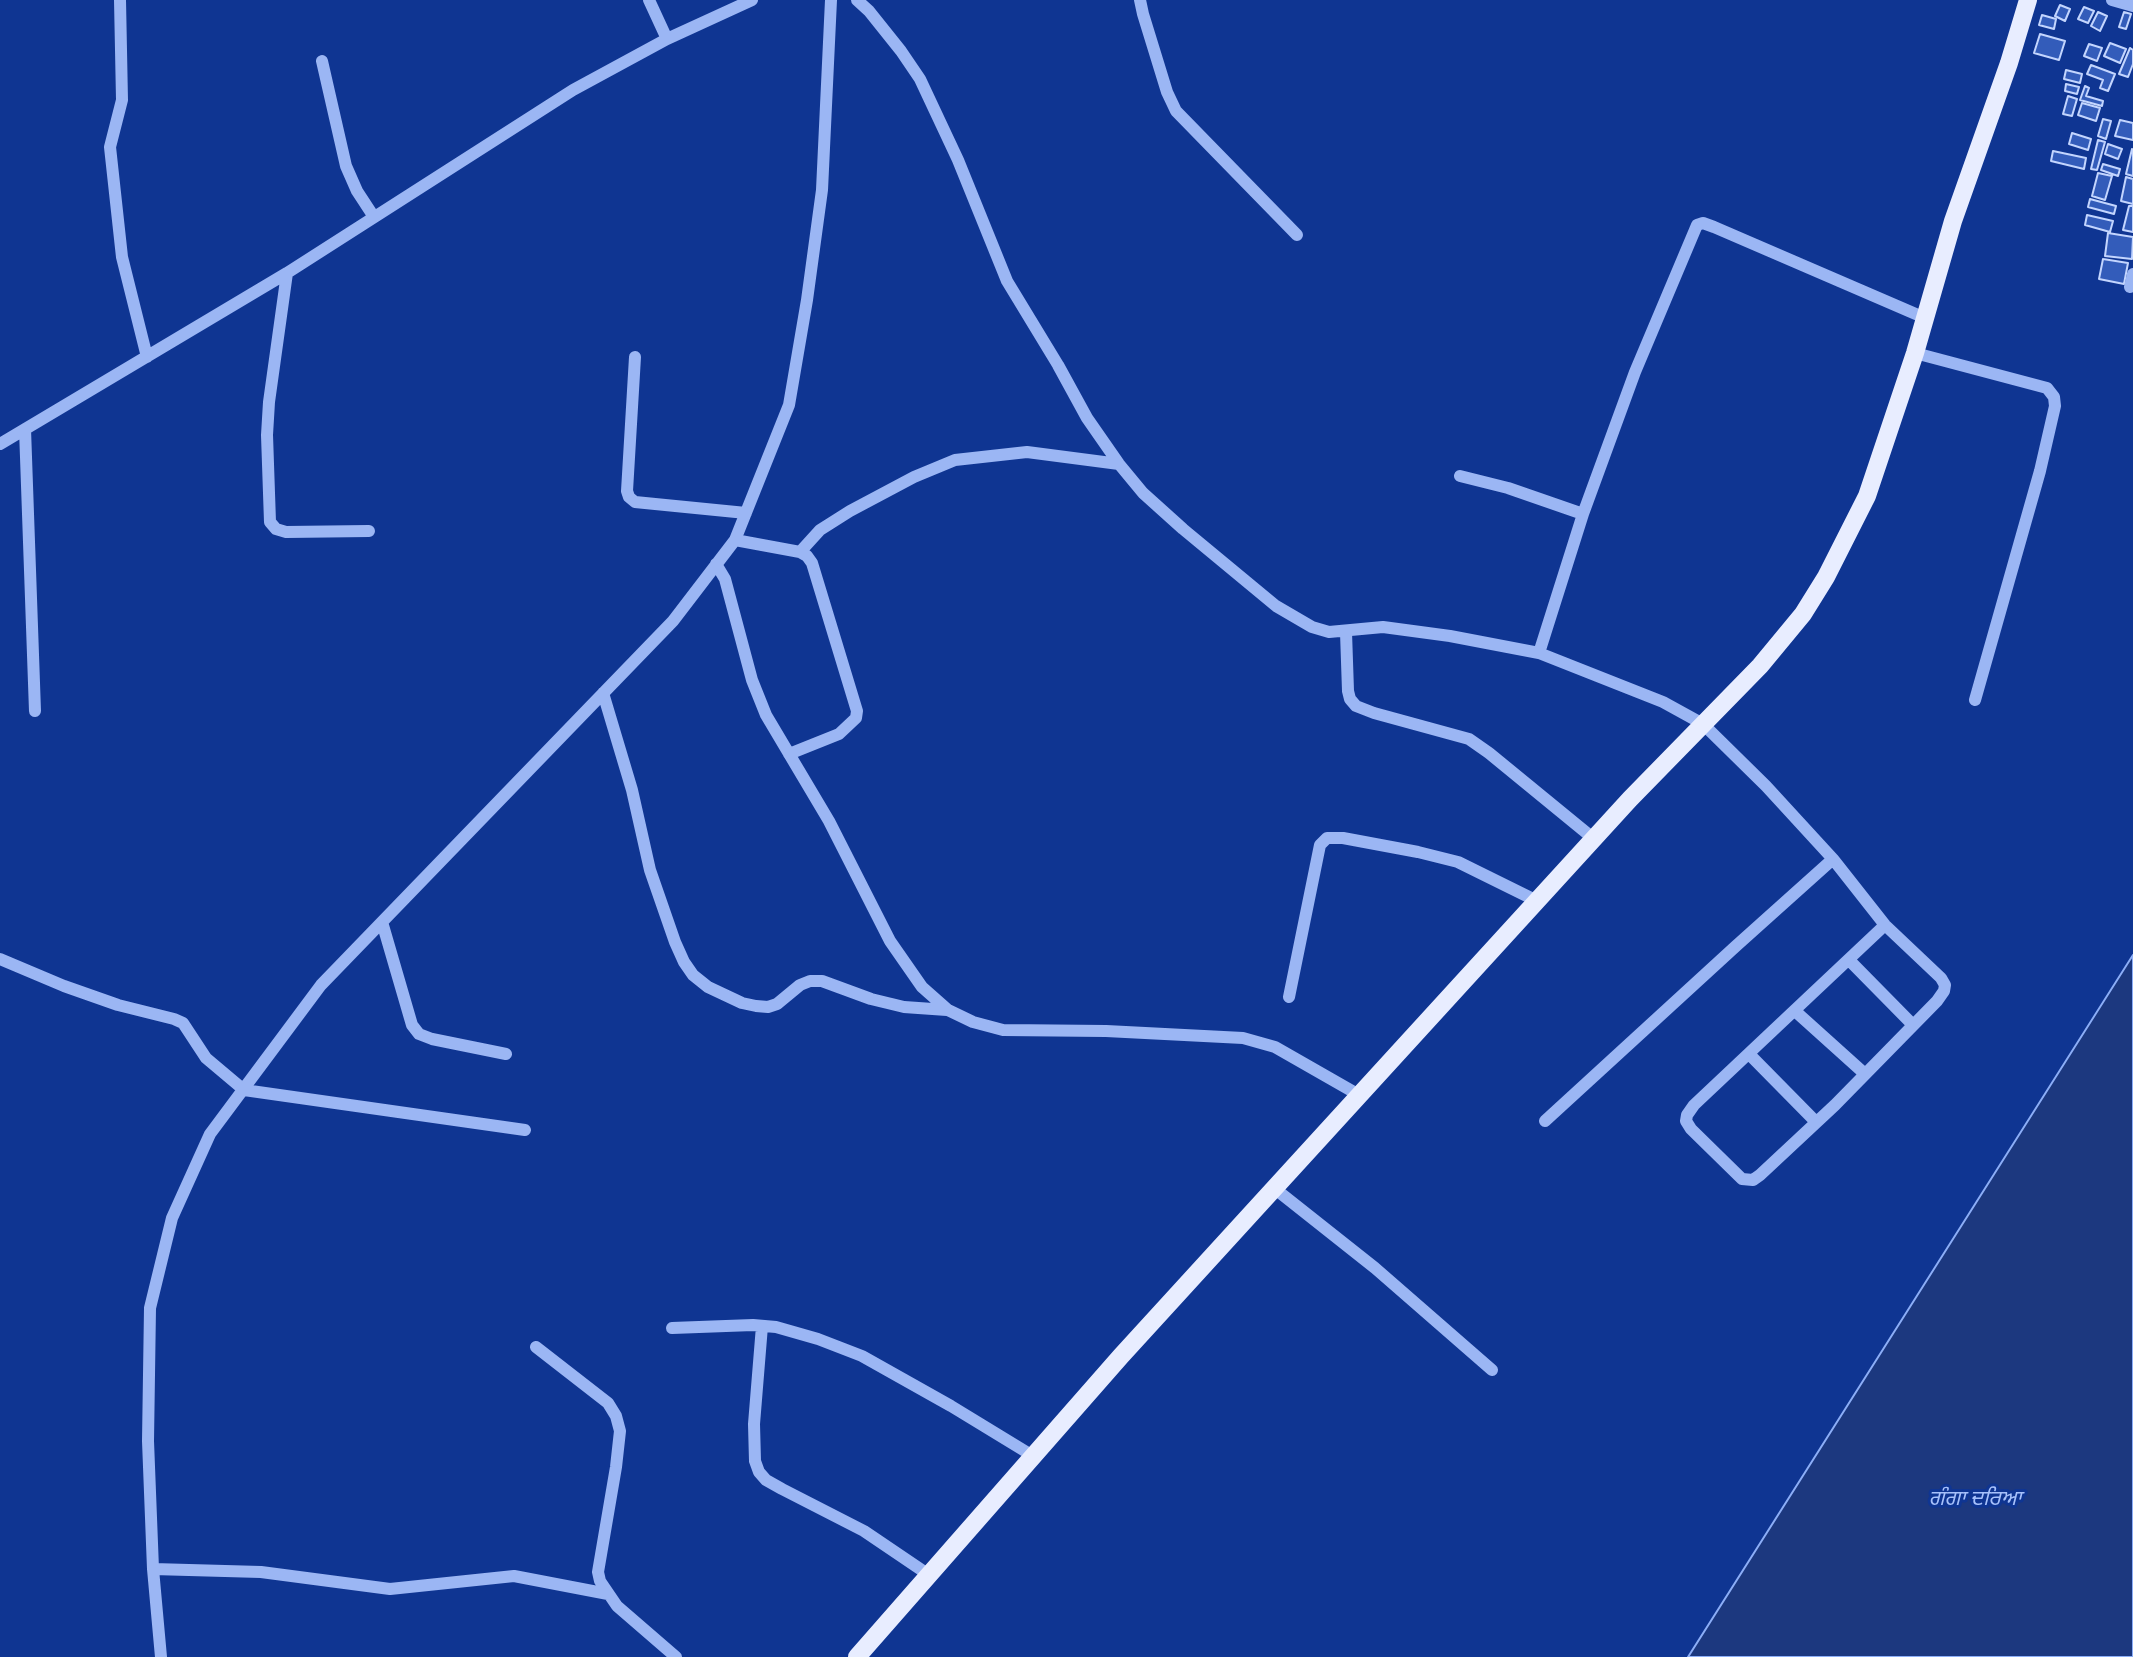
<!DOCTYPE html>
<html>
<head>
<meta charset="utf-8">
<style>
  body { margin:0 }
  canvas { display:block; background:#0f3592 }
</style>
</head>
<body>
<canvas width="2133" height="1657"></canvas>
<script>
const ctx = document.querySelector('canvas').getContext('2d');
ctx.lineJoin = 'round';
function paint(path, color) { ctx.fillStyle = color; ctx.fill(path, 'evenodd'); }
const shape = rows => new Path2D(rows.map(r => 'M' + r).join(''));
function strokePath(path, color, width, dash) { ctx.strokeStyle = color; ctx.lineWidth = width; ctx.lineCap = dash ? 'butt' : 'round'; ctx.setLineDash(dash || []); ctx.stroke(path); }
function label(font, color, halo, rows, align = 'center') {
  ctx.font = font + ' "Archivo Narrow","Noto Sans Gurmukhi",sans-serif'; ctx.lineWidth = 6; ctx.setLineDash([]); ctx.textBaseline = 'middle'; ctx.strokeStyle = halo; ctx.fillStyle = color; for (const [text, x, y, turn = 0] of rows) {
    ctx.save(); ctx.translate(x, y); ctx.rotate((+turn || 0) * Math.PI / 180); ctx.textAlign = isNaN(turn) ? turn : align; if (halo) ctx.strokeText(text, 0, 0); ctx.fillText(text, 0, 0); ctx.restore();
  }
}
const water = shape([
  [2133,955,2133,1657,1688,1657,2133,955]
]);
paint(water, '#1c387f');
strokePath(water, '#8caef7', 2);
const building = shape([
  [2060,5,2070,9,2065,21,2055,16,2060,5],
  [2084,7,2094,11,2088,23,2078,19,2084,7],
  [2098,12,2107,16,2100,31,2091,26,2098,12],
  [2124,12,2131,14,2126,29,2119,27,2124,12],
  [2042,15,2056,19,2054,29,2039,25,2042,15],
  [2040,34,2065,41,2059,60,2034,53,2040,34],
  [2110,43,2126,49,2120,63,2104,56,2110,43],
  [2089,44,2102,48,2097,61,2084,56,2089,44],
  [2130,48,2133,50,2133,64,2128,77,2119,74,2130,48],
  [2091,65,2115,74,2108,91,2100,88,2103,80,2087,74,2091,65],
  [2066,70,2082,74,2080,83,2064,79,2066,70],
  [2066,84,2079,87,2077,94,2065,91,2066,84],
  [2085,86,2089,88,2086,96,2103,101,2102,106,2080,100,2085,86],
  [2068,96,2077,99,2072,116,2063,114,2068,96],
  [2082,103,2100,108,2096,121,2078,115,2082,103],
  [2103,119,2111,121,2106,139,2098,136,2103,119],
  [2120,120,2133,123,2133,140,2115,136,2120,120],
  [2072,133,2091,139,2088,150,2069,144,2072,133],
  [2098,140,2105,142,2097,170,2091,169,2098,140],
  [2108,144,2122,149,2118,159,2105,154,2108,144],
  [2132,149,2133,150,2133,176,2126,174,2132,149],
  [2053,151,2086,158,2084,169,2051,161,2053,151],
  [2103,164,2120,169,2118,176,2101,170,2103,164],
  [2098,173,2112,176,2105,200,2092,196,2098,173],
  [2126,177,2133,179,2133,204,2121,201,2126,177],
  [2090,199,2116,206,2114,214,2088,207,2090,199],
  [2129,206,2133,206,2133,232,2123,230,2129,206],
  [2087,215,2113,221,2110,232,2085,225,2087,215],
  [2108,233,2133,237,2132,259,2105,256,2108,233],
  [2103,259,2128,263,2124,284,2099,279,2103,259]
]);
paint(building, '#335cba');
strokePath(building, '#c3d5fe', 2);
strokePath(shape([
  [120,0,122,100,110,147,122,257,147,357],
  [649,0,667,39],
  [857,0,869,11,901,51,920,79,958,160,1007,281,1058,365,1087,418,1119,464,1143,493,1183,529,1276,606,1312,627,1329,632,1383,627,1450,636,1539,653,1663,702,1703,724,1766,786,1833,859,1885,925,1941,978,1945,985,1944,991,1937,1001,1835,1105,1760,1175,1753,1180,1742,1179,1691,1129,1686,1121,1687,1115,1694,1105,1885,925],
  [1140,0,1143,14,1167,92,1176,111,1297,235],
  [2112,0,2133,6],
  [322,61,346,166,357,191,374,217],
  [287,273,269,402,267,435,270,522,276,529,286,532,369,531],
  [2130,287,2133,274],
  [1915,353,2047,388,2054,397,2055,406,2040,471,1975,700],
  [635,357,627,491,629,497,635,502,746,513],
  [25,429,35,711],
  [0,444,287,273,573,90,667,39,752,0],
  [1460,476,1508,488,1583,514],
  [735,540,800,552,807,556,812,563,857,711,856,718,839,734,789,754],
  [800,552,820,530,850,511,914,477,955,460,1027,452,1119,464],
  [716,564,725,579,752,680,766,715,829,821,890,941,922,987,948,1010,973,1022,1003,1030,1106,1031,1243,1038,1275,1047,1359,1095],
  [1346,632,1348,691,1350,699,1356,706,1374,713,1469,739,1489,753,1594,839],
  [1539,653,1583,514,1635,372,1697,225,1703,223,1714,227,1925,318],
  [603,693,632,790,650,870,675,942,684,962,693,975,708,987,742,1003,756,1006,768,1007,777,1004,800,985,810,981,822,981,871,999,904,1007,947,1010],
  [382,922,412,1025,419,1034,432,1039,506,1054],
  [0,959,64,986,118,1005,174,1019,183,1023,206,1058,244,1090,525,1130],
  [1849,960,1913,1025],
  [1289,997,1320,845,1327,838,1343,838,1418,852,1458,862,1537,901],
  [1795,1011,1865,1074],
  [1749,1054,1816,1122],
  [1545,1121,1736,946,1833,859],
  [1274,1188,1375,1268,1492,1370],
  [762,1326,754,1424,755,1461,759,1472,766,1480,782,1489,864,1531,929,1575],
  [672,1328,753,1325,776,1327,818,1339,862,1356,951,1406,1033,1456],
  [536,1347,608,1403,616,1416,620,1431,616,1467,598,1572,600,1581,617,1606,676,1657],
  [153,1569,261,1572,390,1589,514,1576,608,1594],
  [161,1657,153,1569,148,1441,150,1308,172,1218,210,1134,321,985,673,621,735,540,789,405,807,300,822,190,831,0]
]), '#9bb6f4', 12);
strokePath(shape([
  [857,1657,1121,1356,1630,799,1760,666,1803,614,1826,577,1867,496,1915,353,1953,221,2009,63,2028,0]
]), '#e8edff', 18);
label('italic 21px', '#a7c1fb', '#0f3592', [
  ["ਗੰਗਾ ਦਰਿਆ",1975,1499]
]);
</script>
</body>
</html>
